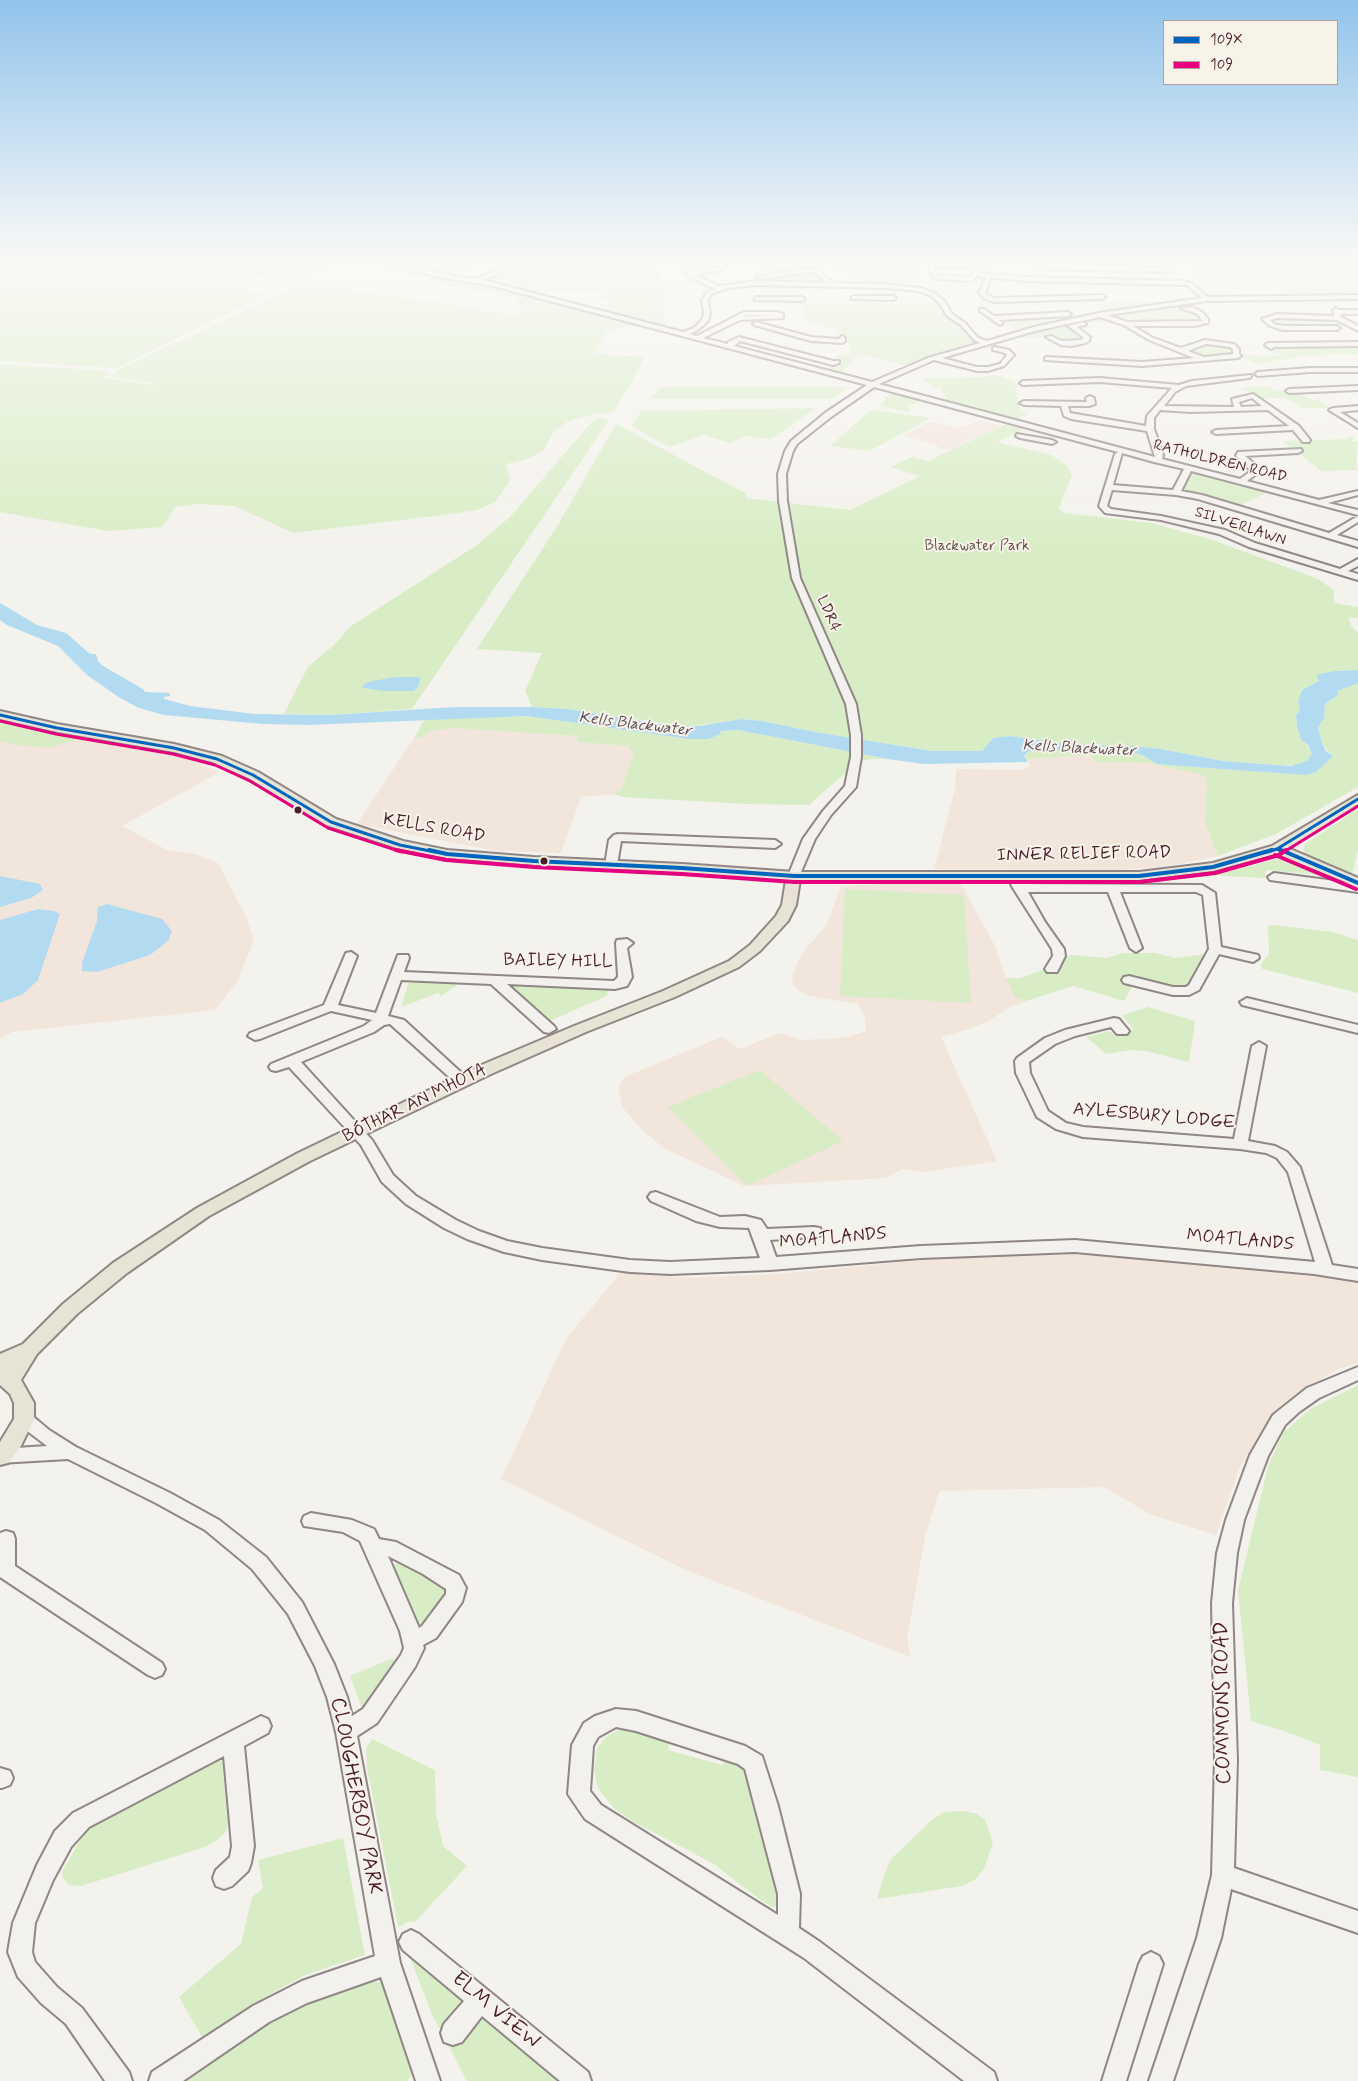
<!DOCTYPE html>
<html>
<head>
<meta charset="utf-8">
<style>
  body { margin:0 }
  #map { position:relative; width:1358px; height:2081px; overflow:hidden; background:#f4f2ec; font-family:Mynerve,sans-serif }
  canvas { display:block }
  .legend { position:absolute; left:1163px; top:20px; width:175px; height:65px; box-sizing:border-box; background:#f7f3e8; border:1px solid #b29e9c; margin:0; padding:6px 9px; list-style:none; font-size:15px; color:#4a1f2b }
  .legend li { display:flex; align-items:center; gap:10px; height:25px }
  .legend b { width:25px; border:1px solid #b29e9c }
</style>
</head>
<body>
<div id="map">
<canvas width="1358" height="2081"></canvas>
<ul class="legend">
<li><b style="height:6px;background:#0065bd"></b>109X</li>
<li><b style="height:6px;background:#e5007d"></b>109</li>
</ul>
</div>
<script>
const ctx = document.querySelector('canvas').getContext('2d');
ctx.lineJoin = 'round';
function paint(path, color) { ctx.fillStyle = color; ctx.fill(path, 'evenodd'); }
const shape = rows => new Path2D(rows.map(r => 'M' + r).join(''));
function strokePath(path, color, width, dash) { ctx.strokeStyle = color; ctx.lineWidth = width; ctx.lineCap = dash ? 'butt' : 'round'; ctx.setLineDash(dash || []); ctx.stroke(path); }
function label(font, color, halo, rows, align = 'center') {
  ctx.font = font + ' Mynerve,sans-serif'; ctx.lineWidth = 4; ctx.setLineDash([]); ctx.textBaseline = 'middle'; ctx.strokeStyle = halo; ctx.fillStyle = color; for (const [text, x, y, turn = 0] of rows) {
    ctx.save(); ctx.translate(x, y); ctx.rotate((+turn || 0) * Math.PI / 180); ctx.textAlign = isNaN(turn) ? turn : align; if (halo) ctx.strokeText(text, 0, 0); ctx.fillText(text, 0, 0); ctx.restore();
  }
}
paint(shape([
  [836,262,910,262,924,278,922,279,924,283,878,284,848,277,836,267],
  [980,420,1001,426,948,450,904,435,931,421,957,429],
  [0,721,181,757,220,772,122,826,167,850,195,854,218,863,247,919,254,940,237,982,215,1010,12,1032,0,1039],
  [452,728,578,736,577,742,629,746,634,753,621,790,613,794,581,797,561,853,496,851,357,824,414,738,423,737,428,732],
  [1091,755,1095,762,1147,763,1203,775,1207,781,1205,823,1218,856,1169,866,1121,870,934,869,955,789,956,769,1023,770,1031,765,1027,759],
  [959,880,995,946,1006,978,1015,996,1026,1001,1008,1008,989,1021,969,1029,941,1037,997,1161,923,1172,903,1169,886,1178,744,1186,664,1148,643,1131,623,1108,618,1088,624,1077,722,1037,740,1049,780,1033,801,1040,825,1039,847,1037,866,1031,865,1017,858,1004,809,996,794,987,792,978,800,956,827,924,841,886],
  [1070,1252,1138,1257,1338,1279,1358,1284,1358,1363,1336,1370,1297,1393,1273,1412,1239,1469,1216,1535,1149,1514,1105,1487,939,1491,925,1537,907,1639,911,1657,688,1571,501,1479,566,1339,620,1273,689,1278,777,1274,988,1254]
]), '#f2e5db');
paint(shape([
  [0,262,339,262,299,281,258,276,231,288,274,293,217,318,116,368,0,361],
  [353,262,386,262,426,273,413,276],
  [594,262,655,262,664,286,665,301,662,327,604,312,610,301,600,300,605,290,578,292,566,290,547,292,541,296,488,280,518,267],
  [1195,262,1358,262,1358,296,1296,296,1272,282,1197,281,1192,275,1202,272,1199,272],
  [811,271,831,283,811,284,807,281,810,285,761,281,761,279,758,278],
  [435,275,500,287,635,324,604,334,594,354,646,357,614,412,595,414,569,421,554,431,543,451,524,460,506,464,510,480,495,502,477,510,442,515,294,533,234,506,198,504,175,507,162,527,108,531,0,512,0,364,109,371,104,378,153,385,155,383,120,379,111,376,116,371,305,282,520,316,520,308,516,298,423,281],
  [1137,302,1158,304,1089,314,1017,330,998,319,1070,316,1101,310,1091,304],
  [941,303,948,318,958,324,967,336,977,342,906,366,867,356,846,353,851,348,843,335,836,329,821,324,807,324,801,305],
  [1183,306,1202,317,1202,322,1129,323,1108,316],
  [1102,318,1111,321,1069,325,1069,327,1085,337,1083,341,1068,343,1059,340,1061,339,1059,338,1051,337,1015,337],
  [1268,318,1336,319,1351,327,1333,326,1283,328,1275,325],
  [1205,343,1227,344,1233,349,1227,352,1251,355,1282,355,1272,352,1263,346,1358,345,1358,355,1343,354,1304,356,1257,364,1237,355,1222,354,1205,358,1188,351],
  [843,354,858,355,841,374,824,371,840,361,835,359,837,355,843,356],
  [998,375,1020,385,1015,386,1021,412,1028,414,1010,421,954,406,947,401,940,387,932,386,922,378,983,377],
  [1268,386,1275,391,1282,390,1288,394,1295,394,1293,392,1298,391,1312,400,1319,400,1331,408,1302,408,1285,398,1262,398,1241,388],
  [661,387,849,387,831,399,650,399],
  [891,392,920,400,908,407,911,411,907,412,880,406],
  [816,408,771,439,745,436,730,443,704,435,669,447,631,426,642,411],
  [871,410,931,418,869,451,830,446],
  [600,417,609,420,412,709,330,715,284,714,308,667,335,644,351,626,477,545,510,517,589,425],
  [616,424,747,494,746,498,850,510,920,476,890,467,912,457,928,461,1004,425,1023,429,997,442,1051,455,1066,465,1072,475,1059,508,1064,513,1152,523,1213,540,1318,579,1334,590,1334,603,1358,607,1358,618,1349,617,1351,626,1358,633,1358,670,1335,671,1325,674,1319,681,1302,690,1298,701,1300,710,1296,715,1297,726,1301,740,1312,750,1312,754,1307,761,1297,765,1278,765,1223,761,1161,749,1114,745,1068,744,1010,736,993,738,982,751,932,751,815,732,762,721,741,719,689,727,567,709,532,707,525,691,542,653,477,649,558,525],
  [1353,436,1353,441,1358,442,1356,467,1358,470,1321,471,1283,441,1346,439,1345,437],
  [1191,471,1270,491,1239,506,1197,495,1184,492,1182,488],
  [1358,683,1358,787,1276,834,1218,856,1205,823,1207,781,1203,775,1147,763,1095,762,1091,755,1026,759,1024,756,1029,751,1089,749,1116,750,1140,754,1157,764,1180,766,1293,774,1316,772,1332,756,1322,743,1318,728,1324,718,1325,704,1337,696,1336,691],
  [526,716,689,739,709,739,720,734,721,731,738,730,888,759,871,759,858,762,809,805,746,804,623,797,613,794,621,790,634,753,629,750,629,746,576,742,578,736,452,728,428,732,423,737,414,738,425,719],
  [0,721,81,738,50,748,19,745,0,741],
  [1358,809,1358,849,1352,875,1306,855,1303,851,1305,844],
  [1277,859,1323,875,1266,870,1265,878,1203,875,1231,871],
  [845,889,964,895,971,1003,840,996],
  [1273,925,1332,932,1358,940,1358,993,1262,969,1261,964,1269,954,1268,926],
  [1123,953,1155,953,1176,958,1206,954,1187,988,1179,989,1138,979,1127,974,1122,982,1133,985,1124,1001,1073,986,1026,1001,1015,997,1006,978,1020,978,1043,970,1062,974,1057,968,1058,961,1072,955,1107,958],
  [409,981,460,983,441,996,438,993,401,1007],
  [507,985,608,989,607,996,549,1021],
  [1148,1007,1195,1021,1189,1062,1146,1051,1131,1050,1106,1054,1086,1037,1109,1031,1114,1035,1134,1030,1122,1015],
  [760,1070,843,1141,747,1186,668,1107],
  [1358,1385,1358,1777,1320,1770,1320,1745,1284,1731,1251,1721,1238,1590,1269,1463,1284,1432,1310,1409],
  [399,1561,405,1562,446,1587,445,1598,427,1622,420,1624,414,1620,394,1572,395,1563],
  [393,1658,397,1666,369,1705,362,1709,350,1676],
  [638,1729,671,1738,668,1750,722,1765,726,1753,745,1762,781,1904,777,1907,772,1907,759,1899,714,1864,632,1821,615,1809,602,1794,597,1785,594,1771,597,1748,606,1737,618,1730],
  [372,1739,435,1770,436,1813,443,1846,467,1866,415,1922,409,1921,398,1927,367,1767,366,1748],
  [216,1759,220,1759,222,1762,228,1826,224,1834,215,1842,202,1848,81,1886,69,1885,63,1878,62,1872,86,1830],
  [963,1811,977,1814,985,1820,993,1843,984,1869,975,1880,962,1886,877,1899,884,1875,892,1858,932,1820,944,1812],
  [343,1838,365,1955,305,1975,272,1993,203,2039,179,1997,241,1944,252,1897,263,1888,258,1860],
  [408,1952,461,1996,461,2008,486,2012,563,2081,467,2081,431,2012],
  [382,1982,412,2075,407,2081,175,2081,293,2006,349,1983]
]), '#d8edc5');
paint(shape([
  [0,603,37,625,66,633,90,654,96,654,98,661,103,666,143,689,145,692,170,693,170,696,164,697,164,699,190,706,254,714,330,715,455,707,532,707,567,709,676,726,700,726,741,719,762,721,815,732,932,751,982,751,993,738,1010,736,1068,744,1132,746,1161,749,1223,761,1291,766,1307,761,1312,754,1309,746,1301,740,1297,726,1296,715,1300,710,1298,701,1302,690,1319,681,1317,676,1320,674,1335,671,1358,670,1358,683,1337,691,1337,696,1325,704,1324,718,1318,728,1322,743,1326,751,1333,756,1316,772,1305,775,1180,766,1157,764,1140,754,1116,750,1089,749,1029,751,1024,756,1028,762,924,764,888,759,738,730,721,731,720,734,709,739,689,739,526,716,309,725,263,724,164,715,139,708,120,698,87,675,58,646,7,625,0,620],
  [397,677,420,677,419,685,414,691,384,691,363,688,364,684,372,681],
  [0,876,40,884,43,890,31,898,0,907],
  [107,904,162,919,172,931,168,941,150,955,97,972,82,971,82,963,97,921,98,907],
  [38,909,54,911,60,914,38,980,23,994,0,1003,0,920]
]), '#b2dbf2');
const minor = shape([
  [388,262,398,262,434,272,461,262,470,262,439,273,475,279,513,265,539,262,516,267,483,280,683,332,694,328,702,320,704,314,702,300,707,292,715,289,690,277,687,274,690,268,700,262,708,262,695,271,717,268,721,265,720,262,726,262,727,265,721,270,695,275,720,286,755,281,827,283,813,272,809,272,759,279,756,277,809,268,817,270,835,283,886,284,921,288,936,294,945,302,952,314,965,323,978,338,987,341,1034,327,1099,313,1202,298,1187,285,1183,285,1025,281,996,278,991,278,985,293,994,298,1102,295,1105,297,1102,299,994,302,985,299,979,293,986,277,977,276,971,281,935,279,932,277,929,264,981,263,984,265,980,273,1025,277,1183,281,1191,283,1208,297,1358,295,1358,299,1207,301,1108,315,1127,322,1202,321,1198,314,1181,308,1192,307,1202,312,1208,319,1208,323,1194,326,1133,326,1153,338,1181,348,1205,340,1234,344,1239,349,1239,354,1241,356,1238,358,1142,366,1045,360,1045,358,1047,357,1142,362,1194,358,1149,340,1124,325,1100,317,1035,331,942,358,977,367,988,367,1000,364,1007,355,1005,353,993,350,993,348,995,347,1009,350,1014,355,1004,366,988,371,977,371,934,360,879,384,1155,457,1147,431,1071,419,1064,416,1061,406,1024,405,1020,403,1024,401,1087,402,1086,398,1090,396,1094,398,1095,404,1089,406,1068,406,1070,413,1146,426,1147,416,1172,388,1100,382,1023,385,1020,383,1023,381,1100,378,1179,385,1192,381,1251,375,1251,377,1249,378,1186,386,1175,392,1164,406,1234,407,1232,399,1253,394,1299,426,1310,440,1309,442,1303,442,1293,430,1216,434,1212,432,1216,430,1289,426,1268,410,1191,412,1160,410,1154,418,1154,429,1163,455,1162,459,1240,479,1251,471,1236,456,1238,452,1301,449,1302,451,1298,453,1245,456,1257,466,1259,472,1247,481,1319,500,1358,491,1358,495,1328,503,1358,510,1358,515,1191,471,1181,491,1202,495,1329,533,1358,516,1358,522,1337,535,1358,541,1358,547,1198,499,1176,495,1112,490,1107,506,1111,509,1161,516,1225,530,1255,543,1340,569,1358,559,1358,566,1348,571,1358,574,1358,580,1249,547,1219,534,1161,520,1105,513,1099,506,1115,454,1118,452,874,387,831,417,797,444,793,451,786,474,787,501,800,578,856,704,861,735,861,757,856,787,831,815,815,839,798,879,790,879,788,876,803,839,823,811,845,786,851,757,851,735,846,704,792,578,779,501,778,474,785,451,791,441,825,413,867,385,493,286,434,276,388,262],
  [934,267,977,267,970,277,937,275,934,267],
  [755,285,886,288,918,291,932,296,940,304,947,316,961,325,974,340,980,343,928,358,872,382,734,346,740,341,833,365,839,363,839,361,833,361,739,337,728,342,728,344,703,338,740,320,783,318,783,314,777,312,744,312,697,336,690,334,698,330,708,321,710,314,708,300,711,294,728,288,755,285],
  [747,315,776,315,743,316,747,315],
  [1206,344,1230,347,1233,349,1233,354,1204,357,1188,351,1206,344],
  [1252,398,1262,406,1241,407,1239,402,1252,398],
  [1122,453,1154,462,1184,469,1173,490,1113,485,1122,453],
  [755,262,771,262,772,263,769,265,755,262],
  [1087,262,1093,262,1090,265,1167,268,1166,262,1172,262,1173,270,1170,272,1039,269,1036,267,1039,265,1083,265,1087,262],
  [853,296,893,296,896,298,893,300,851,299,853,296],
  [756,297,802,297,805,299,802,301,754,300,756,297],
  [1336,308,1339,310,1358,310,1358,314,1340,314,1341,317,1358,326,1358,331,1337,320,1277,318,1270,320,1274,324,1283,326,1337,326,1340,328,1337,330,1283,330,1270,326,1262,319,1277,314,1334,316,1333,310,1336,308],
  [980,309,984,309,994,316,1068,312,1071,314,1068,316,999,320,1003,323,1000,325,980,311,980,309],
  [756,322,811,337,839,339,842,336,845,338,845,341,842,343,811,341,754,325,753,324,756,322],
  [1083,322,1086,324,1085,325,1077,327,1090,337,1089,341,1085,343,1072,346,1061,345,1046,337,1051,336,1062,341,1081,340,1084,338,1068,326,1083,322],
  [1358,342,1358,346,1274,347,1271,349,1265,345,1268,343,1358,342],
  [1310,368,1358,368,1358,372,1310,372,1258,376,1255,374,1258,372,1310,368],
  [1358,386,1358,390,1289,393,1286,391,1289,389,1358,386],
  [1358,406,1358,410,1340,412,1358,423,1358,428,1329,410,1333,408,1358,406],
  [1017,434,1052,440,1056,442,1052,444,1020,438,1016,436,1017,434],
  [618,834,775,840,781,844,775,848,621,841,617,865,611,869,607,868,605,865,609,840,614,835,618,834],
  [1274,873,1358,884,1358,892,1270,880,1268,877,1274,873],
  [1016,878,1020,879,1023,884,1202,885,1215,893,1221,947,1258,955,1259,958,1253,962,1219,954,1199,990,1189,995,1173,995,1124,983,1122,980,1124,977,1129,976,1173,987,1186,987,1189,985,1209,949,1203,895,1196,892,1120,892,1142,948,1136,952,1130,948,1108,892,1028,892,1045,922,1064,949,1065,956,1057,972,1047,972,1045,969,1053,956,1052,949,1013,888,1010,882,1016,878],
  [627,939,633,943,627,948,632,977,627,986,615,989,507,984,554,1026,556,1029,549,1033,544,1032,491,984,401,980,388,1016,404,1020,467,1078,469,1081,467,1084,457,1084,390,1024,384,1025,374,1032,301,1062,372,1140,393,1175,416,1196,456,1220,479,1231,507,1241,542,1248,630,1260,670,1262,760,1258,749,1228,720,1227,696,1221,651,1201,648,1197,651,1193,656,1192,720,1217,745,1216,761,1220,767,1229,814,1227,820,1228,822,1232,820,1236,814,1237,770,1240,776,1257,921,1246,1075,1240,1315,1262,1288,1172,1277,1158,1266,1153,1240,1149,1083,1137,1056,1129,1037,1117,1016,1073,1015,1061,1017,1058,1045,1038,1065,1030,1114,1018,1119,1019,1129,1031,1127,1034,1117,1034,1111,1027,1075,1036,1055,1044,1029,1062,1030,1073,1048,1111,1066,1123,1083,1127,1234,1139,1252,1046,1259,1042,1266,1046,1248,1141,1275,1146,1287,1152,1300,1167,1332,1265,1358,1269,1358,1281,1314,1274,1075,1252,921,1258,770,1270,670,1274,630,1272,542,1260,504,1252,467,1239,444,1228,406,1204,382,1182,361,1145,289,1067,276,1071,271,1070,269,1067,271,1064,364,1026,372,1020,331,1011,260,1039,255,1040,248,1036,250,1033,324,1005,346,953,351,952,357,956,338,1005,376,1013,398,955,408,955,409,958,404,972,614,981,618,977,616,943,617,940,627,939],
  [1247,998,1358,1025,1358,1033,1242,1005,1240,1002,1247,998],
  [1358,1367,1358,1380,1319,1398,1299,1412,1285,1425,1268,1456,1244,1520,1237,1553,1232,1603,1237,1760,1234,1868,1358,1911,1358,1933,1231,1889,1221,1938,1173,2081,1149,2081,1197,1938,1212,1875,1215,1760,1212,1603,1217,1553,1226,1520,1250,1455,1273,1415,1307,1388,1358,1367],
  [24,1412,30,1414,49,1430,76,1447,170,1493,219,1520,266,1557,302,1602,334,1664,347,1697,352,1716,363,1709,401,1655,404,1648,400,1631,360,1541,343,1532,304,1526,302,1521,304,1516,311,1513,352,1520,374,1529,379,1539,396,1542,459,1575,466,1588,462,1602,436,1638,423,1645,424,1648,415,1667,377,1723,357,1736,400,1963,440,2081,416,2081,381,1977,307,2003,269,2022,183,2081,149,2081,152,2072,253,2006,302,1981,375,1956,336,1732,327,1697,315,1666,288,1614,252,1569,205,1530,156,1503,68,1459,0,1463,0,1449,47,1446,18,1424,15,1419,18,1414,24,1412],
  [388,1556,423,1574,446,1589,446,1594,422,1626,419,1628,388,1556],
  [6,1531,13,1533,15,1539,15,1566,162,1663,165,1669,162,1675,155,1678,148,1675,0,1577,0,1533,6,1531],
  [616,1709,636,1711,745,1746,762,1756,778,1806,800,1894,799,1928,820,1942,994,2072,997,2081,964,2081,804,1958,585,1819,568,1794,572,1745,584,1723,595,1716,616,1709],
  [616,1727,636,1731,738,1764,745,1769,778,1894,778,1915,601,1805,590,1791,593,1746,598,1737,616,1727],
  [261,1716,268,1719,271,1726,268,1733,244,1746,254,1846,251,1863,248,1871,232,1886,224,1889,216,1886,213,1878,216,1870,230,1857,232,1846,224,1756,89,1827,71,1847,53,1880,35,1923,32,1952,35,1962,57,1987,82,2008,129,2072,132,2081,105,2081,66,2024,41,2003,18,1977,8,1952,13,1923,37,1865,55,1831,73,1813,261,1716],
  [0,1768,10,1771,13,1778,10,1785,2,1788,0,1788,0,1768],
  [411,1930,419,1934,588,2072,591,2081,560,2081,482,2016,462,2042,453,2045,444,2042,441,2033,444,2024,464,2001,403,1950,399,1942,403,1934,411,1930],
  [1151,1952,1159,1956,1163,1964,1126,2081,1102,2081,1139,1964,1143,1956,1151,1952]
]);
const major = shape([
  [0,711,57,724,174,744,222,756,258,772,336,819,403,841,447,850,534,857,682,864,794,872,1139,872,1213,863,1272,846,1358,795,1358,805,1288,848,1358,878,1358,887,1276,854,1213,871,1139,880,800,880,796,905,788,921,760,951,739,967,675,997,586,1032,491,1074,310,1161,209,1216,127,1273,77,1314,37,1354,21,1380,34,1403,34,1419,21,1446,8,1463,0,1465,0,1442,14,1419,14,1403,10,1394,0,1385,0,1354,23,1344,63,1304,113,1263,197,1208,298,1153,479,1066,574,1026,663,991,729,961,750,945,776,916,782,905,786,880,534,865,447,858,400,849,326,825,248,778,212,762,174,752,57,732,0,719,0,711]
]);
strokePath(minor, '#8f8685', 4);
strokePath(major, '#8f8685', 4);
paint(minor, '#f2f1ed');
paint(major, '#e8e4d5');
strokePath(shape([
  [0,715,57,728,174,748,217,759,253,775,331,822,400,845,435,852],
  [1277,849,1284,852],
  [1267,852,1277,849,1358,799]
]), '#0065bd', 3);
strokePath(shape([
  [429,850,447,854,534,861,682,868,794,876,1139,876,1213,867,1272,850],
  [1281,850,1358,883]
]), '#0065bd', 4);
strokePath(shape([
  [0,721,56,734,173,754,215,765,250,781,328,828,402,852],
  [1284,852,1358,806]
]), '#e5007d', 3);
strokePath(shape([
  [396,850,446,860,534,867,682,874,794,882,1140,882,1215,873,1279,855,1286,850],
  [1275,855,1356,889]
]), '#e5007d', 4);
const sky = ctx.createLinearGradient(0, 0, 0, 554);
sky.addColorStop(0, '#92c4ec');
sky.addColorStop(0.47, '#faf9f6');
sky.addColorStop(1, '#faf9f600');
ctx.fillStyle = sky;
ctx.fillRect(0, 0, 1358, 554);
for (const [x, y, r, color] of [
  [298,810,4.5,"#4a1f2b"],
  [544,861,4.5,"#4a1f2b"]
]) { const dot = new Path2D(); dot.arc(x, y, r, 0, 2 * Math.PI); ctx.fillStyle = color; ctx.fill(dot); strokePath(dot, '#f7f3e8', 2); }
label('15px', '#4a1f2b', '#f7f3e8', [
  ["RATHOLDREN ROAD",1220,462,14],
  ["SILVERLAWN",1240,527,18],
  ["LDR4",828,614,66]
]);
label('15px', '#68524a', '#f7f3e8', [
  ["Blackwater Park",977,547]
]);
label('italic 16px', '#5d4c5e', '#f7f3e8', [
  ["Kells Blackwater",635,725,7],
  ["Kells Blackwater",1079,749,3]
]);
label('18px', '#4a1f2b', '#f7f3e8', [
  ["KELLS ROAD",434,829,10],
  ["INNER RELIEF ROAD",1084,855,-1],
  ["BAILEY HILL",558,962,1],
  ["BÓTHAR AN MHOTA",415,1104,-26],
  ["AYLESBURY LODGE",1154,1117,5],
  ["MOATLANDS",833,1239,-5],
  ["MOATLANDS",1240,1241,5]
]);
label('21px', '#4a1f2b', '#f7f3e8', [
  ["COMMONS ROAD",1224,1703,-91],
  ["CLOUGHERBOY PARK",355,1796,79],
  ["ELM VIEW",495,2011,40]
]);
</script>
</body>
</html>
